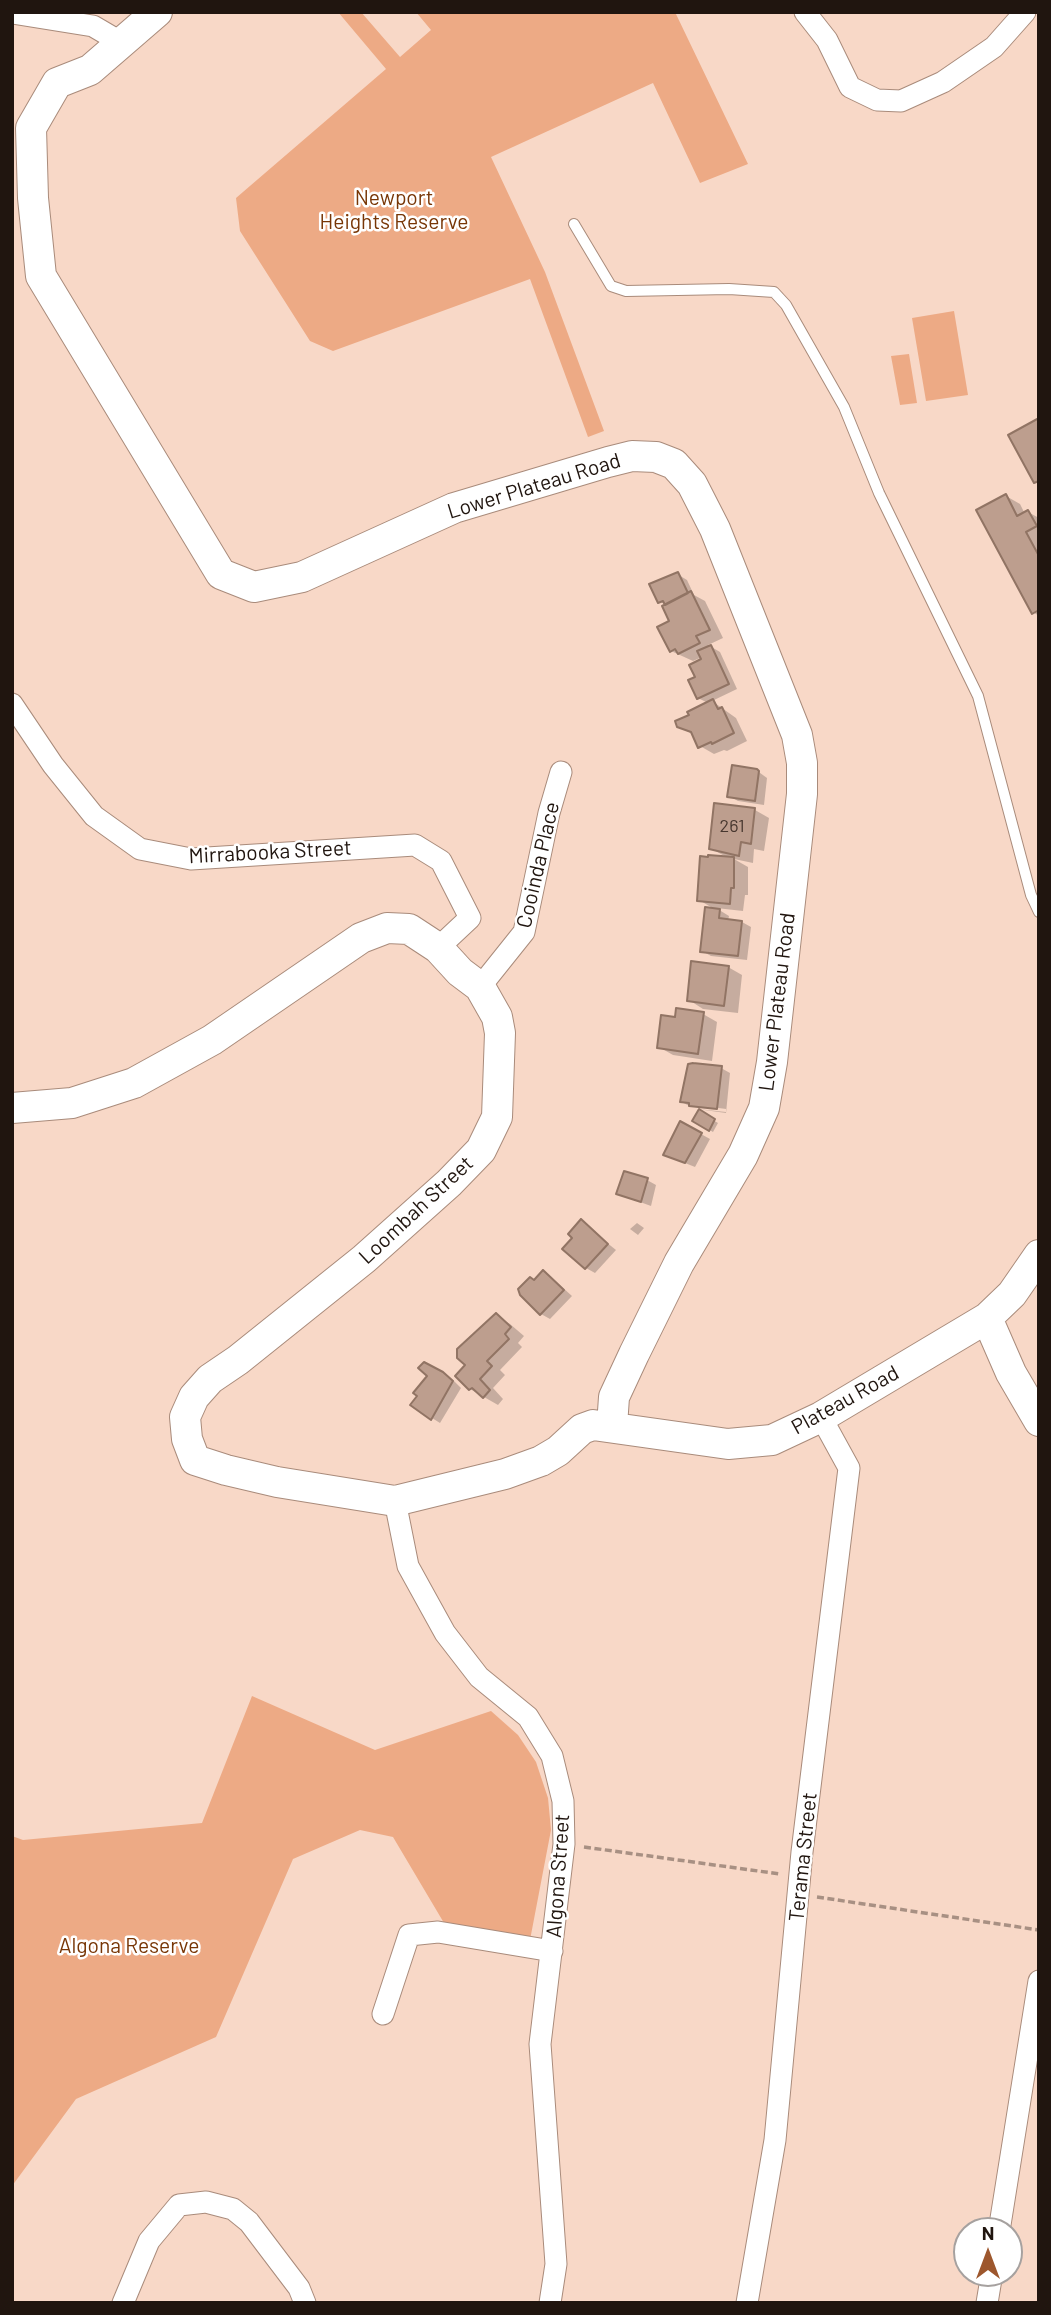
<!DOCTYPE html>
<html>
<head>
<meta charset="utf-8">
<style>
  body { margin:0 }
  #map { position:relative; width:1051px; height:2315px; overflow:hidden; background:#f8d8c7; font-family:Barlow,sans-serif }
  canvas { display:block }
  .frame { position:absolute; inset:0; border:14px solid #20150f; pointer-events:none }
  .north { position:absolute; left:953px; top:2217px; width:70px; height:70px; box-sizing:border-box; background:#fff; border:2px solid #a6a19f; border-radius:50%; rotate:0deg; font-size:19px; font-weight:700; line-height:28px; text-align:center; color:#20150f }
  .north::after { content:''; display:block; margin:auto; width:24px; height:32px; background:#9d572d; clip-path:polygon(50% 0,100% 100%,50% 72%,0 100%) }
</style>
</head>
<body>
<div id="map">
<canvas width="1051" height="2315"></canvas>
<div class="frame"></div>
<div class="north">N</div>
</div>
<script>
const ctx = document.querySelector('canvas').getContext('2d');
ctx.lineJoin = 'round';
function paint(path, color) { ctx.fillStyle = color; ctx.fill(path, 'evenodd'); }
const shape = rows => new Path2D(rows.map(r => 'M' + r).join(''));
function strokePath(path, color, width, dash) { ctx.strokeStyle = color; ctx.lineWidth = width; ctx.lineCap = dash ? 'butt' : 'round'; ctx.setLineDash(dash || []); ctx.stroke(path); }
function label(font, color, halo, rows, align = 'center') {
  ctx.font = font + ' Barlow,sans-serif'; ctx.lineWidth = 5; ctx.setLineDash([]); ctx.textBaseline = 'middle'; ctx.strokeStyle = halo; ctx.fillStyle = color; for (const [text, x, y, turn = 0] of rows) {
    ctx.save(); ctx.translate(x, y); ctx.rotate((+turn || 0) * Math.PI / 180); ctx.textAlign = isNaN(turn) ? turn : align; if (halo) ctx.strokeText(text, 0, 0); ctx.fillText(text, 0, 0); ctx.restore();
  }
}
paint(shape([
  [338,12,361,12,400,57,431,30,416,12,675,12,748,164,700,183,653,83,491,157,545,272,604,431,588,437,530,279,333,351,310,341,240,231,236,198,386,69],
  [954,311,968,395,926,401,912,318],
  [909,354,917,403,900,405,891,356],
  [252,1696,375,1750,491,1711,518,1735,536,1762,548,1798,551,1830,530,1940,444,1923,393,1837,360,1830,293,1859,216,2037,76,2099,12,2186,12,1836,23,1840,202,1823]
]), '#edaa85');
paint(shape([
  [1006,496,1020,504,1025,514,1028,512,1039,518,1039,616,1033,612],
  [677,574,687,580,694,595,705,601,723,638,708,645,720,652,737,689,712,701,736,718,747,741,727,751,724,750,714,754,700,746,694,735,678,726,708,703,698,698,703,660,702,657,693,661,671,651,671,622,666,605,659,601],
  [756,770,767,778,764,805,738,801,729,796],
  [755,810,769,818,764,851,754,849,753,863,734,859,748,867,748,895,745,895,743,911,716,908,729,916,728,921,742,922,751,927,747,960,711,956,702,951,716,910,699,900,730,859,710,848],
  [728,967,742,975,738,1013,703,1009,689,1000],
  [703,1014,717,1022,712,1061,673,1055,659,1047,676,1019],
  [721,1068,730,1073,726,1113,697,1109,726,1112,726,1109,689,1104,691,1107,682,1102],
  [700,1112,718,1123,713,1132,694,1121],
  [681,1123,710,1139,695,1167,665,1155],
  [647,1180,656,1185,651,1206,618,1194],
  [581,1222,616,1250,595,1273,586,1268,575,1238],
  [637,1223,644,1228,638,1235,630,1229],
  [543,1272,552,1278,572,1296,550,1319,541,1314,521,1294],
  [496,1316,510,1324,524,1336,518,1343,522,1347,500,1370,505,1375,493,1388,503,1399,498,1405,470,1389,467,1364],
  [425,1364,452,1379,461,1388,440,1423,432,1418,429,1375]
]), '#0003');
const building = shape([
  [1039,418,1039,481,1034,483,1008,435,1039,418],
  [1006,494,1017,516,1028,510,1037,526,1026,532,1039,556,1039,610,1032,614,976,510,1006,494],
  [678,572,688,593,665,605,663,601,658,603,649,584,678,572],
  [691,591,710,630,696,636,700,643,678,654,675,649,670,652,657,627,669,621,662,606,691,591],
  [711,645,729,684,697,699,688,680,695,677,689,665,701,659,697,651,711,645],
  [713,699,718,709,722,707,734,733,712,744,711,742,698,748,691,732,677,727,675,721,689,715,687,712,713,699],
  [732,765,757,769,759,771,755,801,727,797,732,765],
  [714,803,755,808,751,844,741,842,739,856,709,849,714,803],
  [708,855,734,857,734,888,731,888,730,904,697,901,700,856,708,857,708,855],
  [705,907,720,909,719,918,742,921,738,956,700,952,705,907],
  [691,961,729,966,724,1006,687,1001,691,961],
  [676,1008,704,1012,698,1054,657,1048,661,1015,675,1017,676,1008],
  [693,1063,722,1066,717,1109,689,1106,689,1103,680,1102,688,1064,693,1063],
  [699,1109,715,1119,709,1131,692,1121,699,1109],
  [680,1121,702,1133,685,1163,663,1155,680,1121],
  [624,1171,648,1178,641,1202,616,1194,624,1171],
  [581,1219,608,1244,585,1269,562,1249,572,1238,568,1234,581,1219],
  [543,1270,564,1290,540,1315,520,1295,518,1289,530,1277,534,1280,543,1270],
  [496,1313,511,1327,505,1334,509,1339,487,1361,492,1366,480,1379,490,1390,483,1398,472,1388,469,1390,455,1376,465,1365,457,1358,457,1349,496,1313],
  [424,1362,443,1372,453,1381,431,1420,410,1405,417,1396,413,1393,427,1376,418,1368,424,1362]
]);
paint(building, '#bd9e8e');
strokePath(building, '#917464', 2);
const lane = shape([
  [574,224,611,286,626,291,729,289,774,292,786,305,844,407,879,493,978,696,1031,895,1039,912]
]);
const street = shape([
  [805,12,827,40,850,87,877,100,901,101,943,82,994,47,1025,12],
  [12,13,93,26,122,43],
  [12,704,53,765,94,816,140,849,191,859,415,845,441,861,470,918,438,948],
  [480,987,524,932,549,813,561,772],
  [395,1501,408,1566,445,1633,479,1677,528,1717,552,1756,563,1801,564,1844,540,2044,556,2264,550,2303],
  [383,2014,409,1935,438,1932,552,1951],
  [999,2231,1039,1981],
  [123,2303,149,2241,179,2205,206,2202,233,2209,249,2222,299,2288,305,2303],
  [747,2303,775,2140,802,1852,849,1468,821,1417],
  [987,2303,992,2273]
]);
const secondary = shape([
  [157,12,90,70,57,83,31,128,33,198,41,276,221,574,254,587,302,577,454,508,608,462,632,456,656,457,674,464,692,484,715,529,797,735,802,763,802,794,772,1062,764,1108,743,1155,679,1263,634,1354,614,1397,612,1426],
  [12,1108,72,1103,134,1083,212,1040,361,938,387,928,409,929,438,948,460,972,480,987,497,1017,500,1033,497,1117,481,1150,449,1183,364,1259,238,1360,210,1379,194,1397,185,1417,187,1439,195,1460,226,1470,277,1482,395,1501,505,1474,541,1461,558,1451,582,1429,593,1425,728,1444,772,1440,821,1417,987,1318,1012,1294,1039,1255],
  [987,1318,1011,1373,1039,1421]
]);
strokePath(lane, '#a98b7b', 12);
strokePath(street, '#a98b7b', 23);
strokePath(secondary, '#a98b7b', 32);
strokePath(shape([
  [584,1847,780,1874],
  [817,1897,1039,1930]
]), '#a89083', 3.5, [7, 3.5]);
strokePath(lane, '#fff', 10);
strokePath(street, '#fff', 21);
strokePath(secondary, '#fff', 30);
label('18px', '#47372f', null, [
  ["261",732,826]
]);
label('21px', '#783606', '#fff', [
  ["Newport",394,198],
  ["Heights Reserve",394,222],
  ["Algona Reserve",129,1946]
]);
label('21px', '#20150f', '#fff', [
  ["Lower Plateau Road",534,486,-17],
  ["Mirrabooka Street",270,852,-3],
  ["Cooinda Place",538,865,-77],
  ["Lower Plateau Road",777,1002,-83],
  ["Loombah Street",416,1210,-43],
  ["Plateau Road",845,1400,-29],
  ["Terama Street",803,1857,-84],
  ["Algona Street",558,1876,-86]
]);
</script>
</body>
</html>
